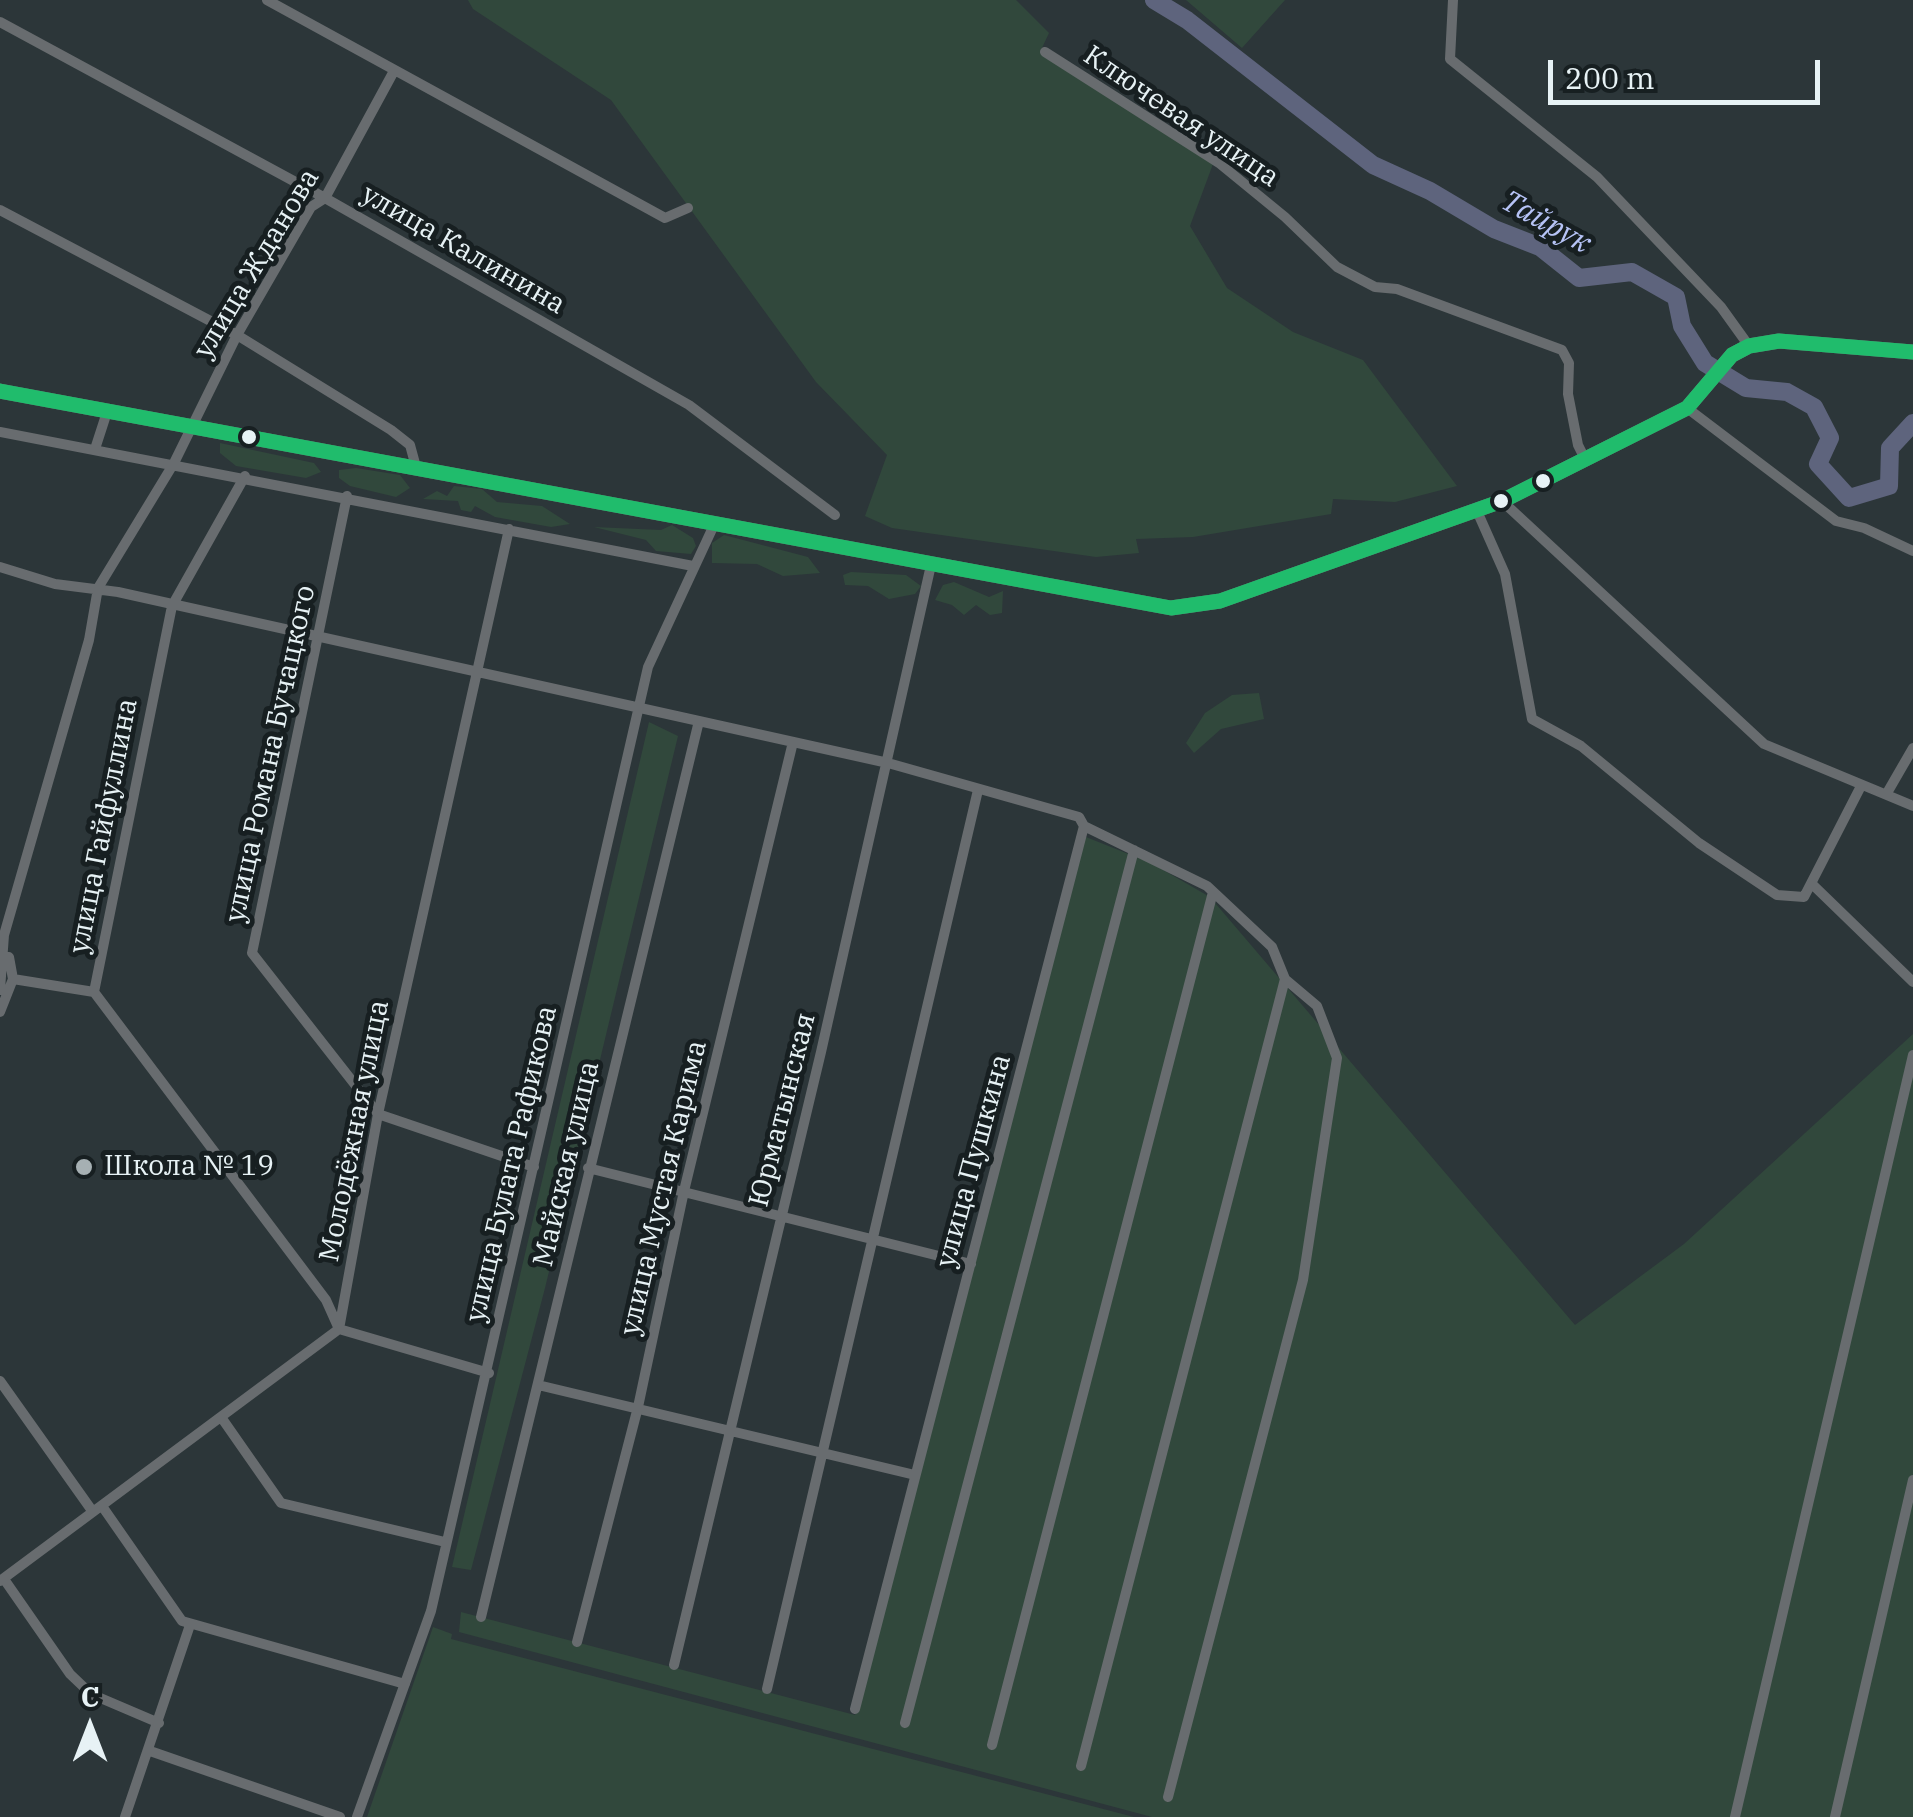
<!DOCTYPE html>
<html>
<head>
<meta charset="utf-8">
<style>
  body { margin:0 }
  #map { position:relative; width:1913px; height:1817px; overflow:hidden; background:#2c3639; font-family:"IBM Plex Serif",serif }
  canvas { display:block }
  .north { position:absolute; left:40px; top:1677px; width:100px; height:100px; -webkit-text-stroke:8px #171f21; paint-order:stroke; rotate:0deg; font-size:28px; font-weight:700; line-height:40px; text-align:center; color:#e7f2f5 }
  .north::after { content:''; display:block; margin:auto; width:35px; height:45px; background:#e7f2f5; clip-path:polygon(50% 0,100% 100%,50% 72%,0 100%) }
  .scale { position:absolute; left:1548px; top:60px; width:272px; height:45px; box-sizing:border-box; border:5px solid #e7f2f5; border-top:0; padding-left:12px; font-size:30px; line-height:35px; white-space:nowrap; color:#e7f2f5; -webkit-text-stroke:8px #171f21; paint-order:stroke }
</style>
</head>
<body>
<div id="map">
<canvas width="1913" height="1817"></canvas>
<div class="north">С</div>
<div class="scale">200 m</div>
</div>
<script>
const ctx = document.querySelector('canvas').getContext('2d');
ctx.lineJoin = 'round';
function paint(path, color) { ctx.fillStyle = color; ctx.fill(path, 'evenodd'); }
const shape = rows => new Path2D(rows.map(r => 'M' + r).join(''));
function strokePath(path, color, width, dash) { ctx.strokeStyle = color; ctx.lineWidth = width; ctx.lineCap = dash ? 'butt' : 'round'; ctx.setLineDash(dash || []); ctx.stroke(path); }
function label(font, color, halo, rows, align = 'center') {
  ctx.font = font + ' "IBM Plex Serif",serif'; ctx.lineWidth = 10; ctx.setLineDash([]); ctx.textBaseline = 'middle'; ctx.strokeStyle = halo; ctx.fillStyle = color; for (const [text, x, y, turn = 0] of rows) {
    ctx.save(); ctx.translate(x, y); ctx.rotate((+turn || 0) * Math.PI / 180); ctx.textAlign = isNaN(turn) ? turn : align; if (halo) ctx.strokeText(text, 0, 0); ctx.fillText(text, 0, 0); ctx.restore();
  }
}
paint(shape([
  [468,0,1016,0,1049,33,1041,50,1213,164,1190,226,1227,288,1293,332,1363,360,1457,486,1395,502,1333,499,1331,514,1193,537,1136,539,1139,553,1096,557,892,528,865,516,887,455,816,382,611,100,473,9],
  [1186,0,1285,0,1242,48],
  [220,443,314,463,321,472,306,478,236,466,220,453],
  [356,468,400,475,410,488,396,497,350,486,339,478,339,470],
  [454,486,482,489,497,502,542,506,570,524,551,527,495,517,475,506,471,512,461,510,458,501,423,499,437,491,447,496],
  [672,525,693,538,696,546,691,554,656,551,646,540,594,527,661,530],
  [724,535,808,557,820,573,783,576,757,564,712,563,712,543],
  [851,572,906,575,921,586,915,594,889,599,868,586,845,585,843,575],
  [954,582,989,597,1003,591,1002,613,990,615,976,605,964,615,952,605,935,600,943,585],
  [1259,693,1264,719,1221,729,1194,753,1186,743,1205,713,1232,695],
  [649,722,678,736,545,1288,471,1570,452,1567],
  [1081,835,1151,863,1210,897,1575,1325,1684,1244,1913,1034,1913,1817,1152,1817,459,1632,461,1612,855,1715],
  [433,1627,452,1634,451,1639,1134,1817,367,1817]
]), '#31483c');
strokePath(shape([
  [1154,0,1187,20,1373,165,1430,191,1494,229,1540,247,1579,278,1632,272,1676,297,1682,326,1705,363,1746,388,1787,392,1814,407,1830,438,1818,464,1849,498,1889,486,1890,448,1913,423]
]), '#5e647d', 18);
strokePath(shape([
  [267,0,665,218,688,208],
  [1453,0,1450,59,1597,177,1721,307,1749,346],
  [0,22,325,198,689,405,835,515],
  [1045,52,1219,163,1285,217,1337,267,1375,287,1397,289,1562,350,1569,363,1568,394,1578,445,1585,459],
  [0,210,237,335,391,430,410,445,416,467],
  [1687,408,1836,521,1864,528,1913,551],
  [0,432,693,566],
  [95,449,107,412],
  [245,476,172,606,94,992,326,1300,339,1329,489,1373],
  [347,496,252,953,378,1114,534,1167],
  [1502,501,1764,744,1913,806],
  [1477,511,1505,574,1532,719,1581,746,1699,843,1777,895,1804,897,1860,788],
  [0,567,55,584,118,592,888,763,1079,817,1084,826,855,1709],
  [1887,793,1913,748],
  [1812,884,1913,982],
  [13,979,94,992],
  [0,990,4,935,89,640,98,588,174,463,237,335,311,207,325,198,394,71],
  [0,1012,13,979,9,957],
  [588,1168,971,1264],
  [0,1381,93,1512],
  [538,1385,915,1475],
  [221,1417,281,1503,445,1542],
  [102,1506,182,1621,405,1684],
  [4,1579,70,1674,91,1694,159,1723],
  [0,1581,339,1329,378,1114,509,529],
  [481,1617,699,721],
  [577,1642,638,1407,684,1191,793,742],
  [674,1665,821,1052,931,565],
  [767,1689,978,790],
  [905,1723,1134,850],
  [992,1745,1213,892],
  [150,1751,340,1817],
  [1081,1766,1285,979,1272,947,1207,886,1084,826],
  [1168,1797,1303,1280,1337,1058,1317,1006,1285,979],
  [125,1817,190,1625],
  [357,1817,431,1611,648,667,714,525],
  [1735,1817,1913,1055],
  [1835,1817,1913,1480]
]), '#686c6f', 10);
strokePath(shape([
  [0,391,1171,608,1220,601,1502,501,1687,408,1732,355,1749,346,1779,341,1913,352]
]), '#696e70', 15);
strokePath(shape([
  [0,391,1171,608,1220,601,1502,501,1687,408,1732,355,1749,346,1779,341,1913,352]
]), '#20bc6c', 15);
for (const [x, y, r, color] of [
  [249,437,9,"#e7f2f5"],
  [1543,481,9,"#e7f2f5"],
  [1501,501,9,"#e7f2f5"],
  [84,1167,10,"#a6b0b3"]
]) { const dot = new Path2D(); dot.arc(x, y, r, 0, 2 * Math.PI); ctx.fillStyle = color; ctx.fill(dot); strokePath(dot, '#171f21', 4); }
label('28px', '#e7f2f5', '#171f21', [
  ["Ключевая улица",1181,117,34],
  ["улица Калинина",463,250,30],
  ["улица Жданова",257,264,-59],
  ["улица Романа Бучацкого",271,754,-78],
  ["улица Гайфуллина",104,826,-79],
  ["Юрматынская",783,1110,-76],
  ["Молодёжная улица",355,1131,-79],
  ["улица Пушкина",974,1161,-75],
  ["улица Булата Рафикова",512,1164,-77],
  ["Майская улица",567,1164,-77],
  ["улица Мустая Карима",664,1188,-77]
]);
label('28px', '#e7f2f5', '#171f21', [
  ["Школа № 19",104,1167]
], 'left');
label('italic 30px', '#b6c3f6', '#171f21', [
  ["Тайрук",1546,223,29]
]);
</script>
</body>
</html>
